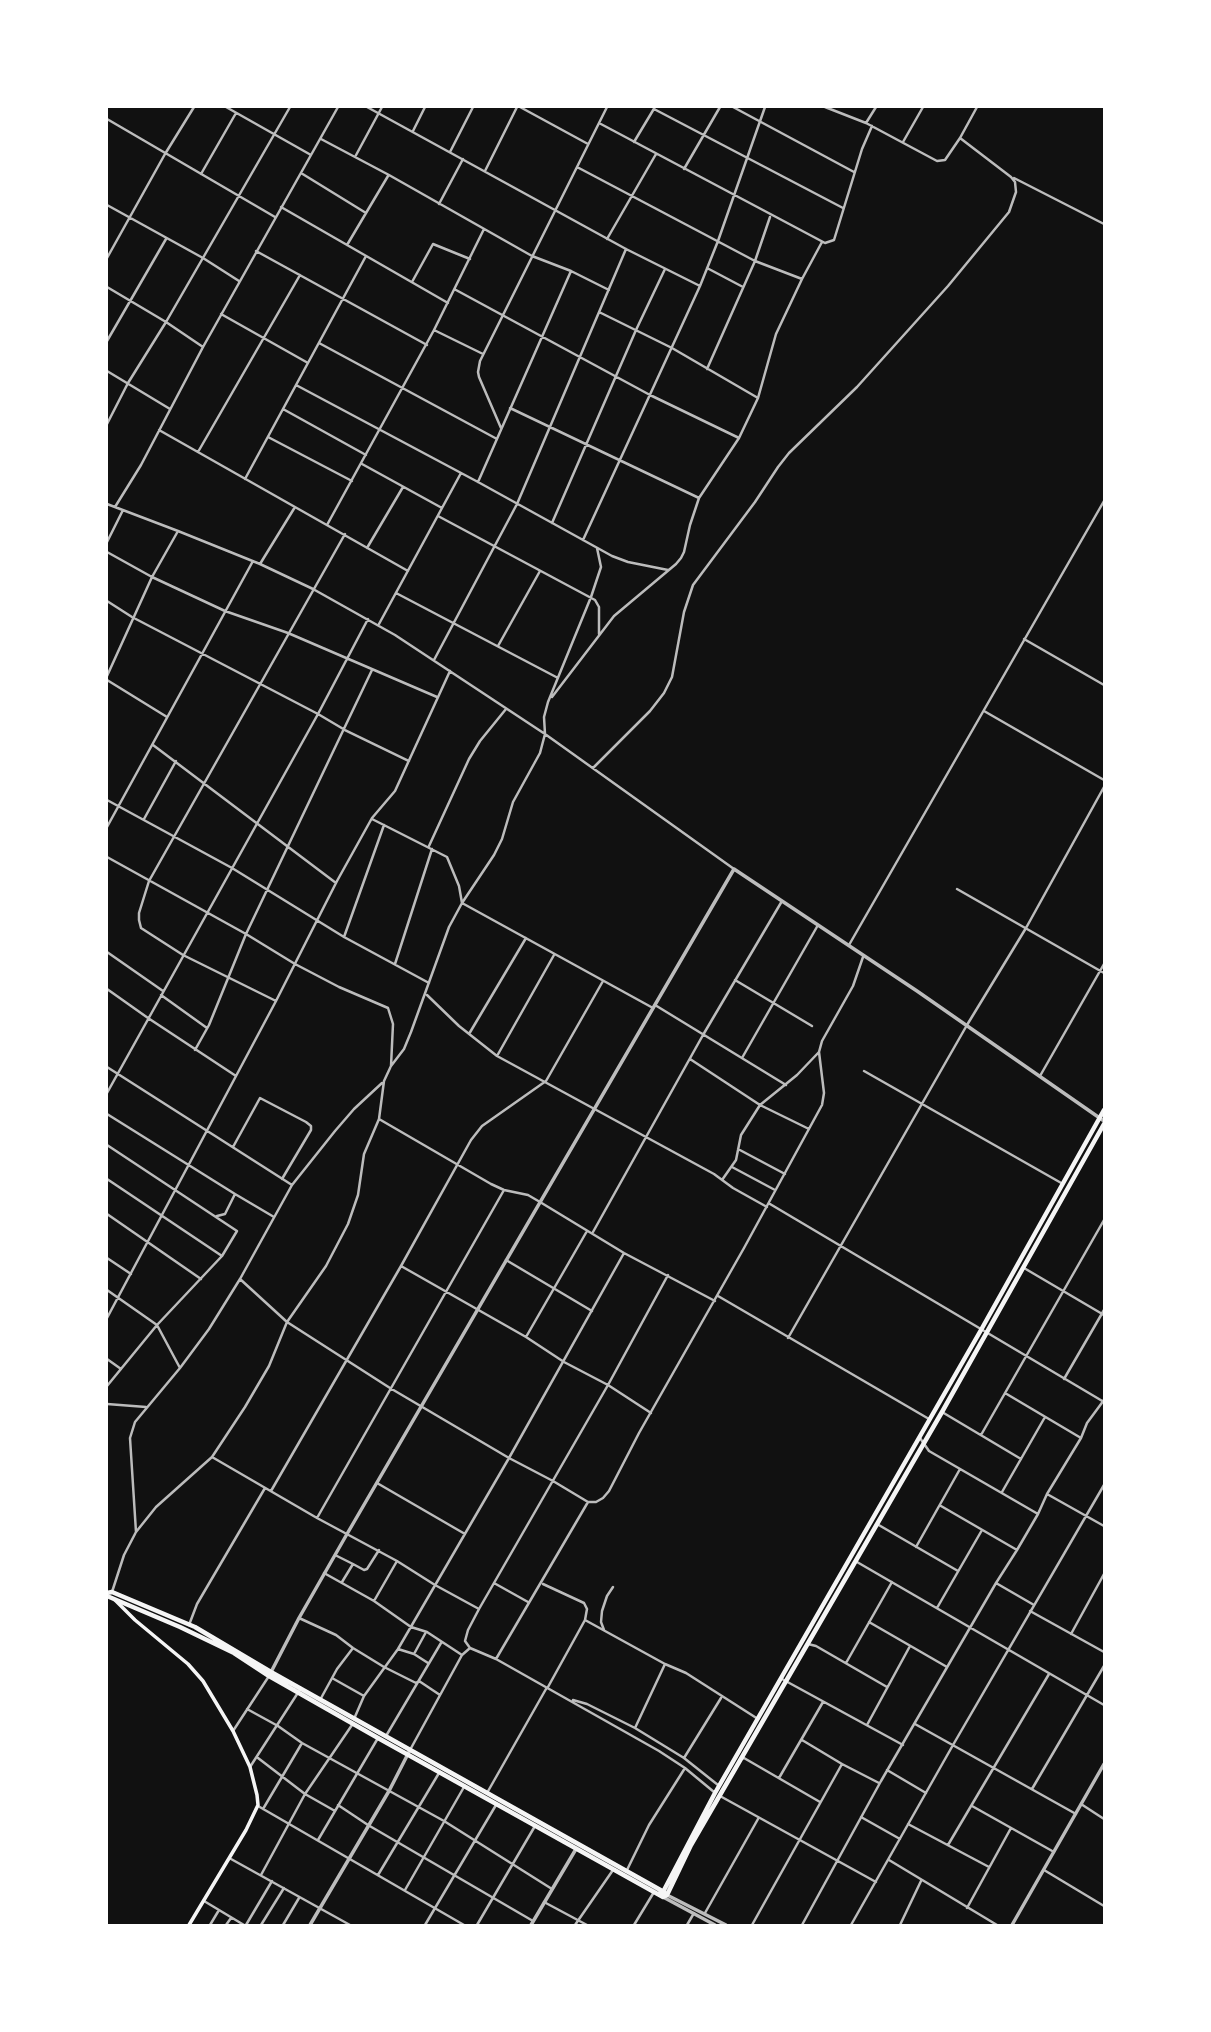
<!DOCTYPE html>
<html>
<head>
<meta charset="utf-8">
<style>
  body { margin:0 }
  #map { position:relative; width:1211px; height:2032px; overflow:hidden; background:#111; font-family:"PT Sans",sans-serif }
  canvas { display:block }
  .frame { position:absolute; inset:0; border:108px solid #fff; pointer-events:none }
</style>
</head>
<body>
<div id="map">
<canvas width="1211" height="2032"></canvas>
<div class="frame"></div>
</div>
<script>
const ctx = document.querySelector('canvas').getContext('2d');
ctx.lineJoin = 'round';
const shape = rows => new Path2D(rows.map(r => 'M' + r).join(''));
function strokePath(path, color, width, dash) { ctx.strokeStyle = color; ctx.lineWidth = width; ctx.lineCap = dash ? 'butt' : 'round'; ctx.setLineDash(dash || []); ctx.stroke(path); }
strokePath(shape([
  [226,107,311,155],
  [367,107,626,249,700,286],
  [520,107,588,144],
  [733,107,854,172],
  [825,107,866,123,937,161,945,160,960,138],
  [654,109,843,208],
  [107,119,275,217],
  [599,123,825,243,834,240,862,149,872,126],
  [866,123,876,107],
  [413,131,425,107],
  [321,139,389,175,532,256,571,271,609,290],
  [634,142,655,107],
  [903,142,923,107],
  [450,152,473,107],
  [355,157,382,107],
  [577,167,755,261,802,279],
  [684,169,720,107],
  [485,171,517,107],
  [301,173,366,213],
  [201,174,236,113],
  [1014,178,1104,224],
  [439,204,463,159],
  [107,205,203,258,239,281],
  [281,207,448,303],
  [607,239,656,154],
  [347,245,388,176],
  [256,251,427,345],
  [107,258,165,154,194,107],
  [707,268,743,287],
  [412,282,433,244,470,259],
  [107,287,166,322,203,347],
  [456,290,650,395,739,438],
  [599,312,672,348,758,398],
  [221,314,308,363],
  [434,330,483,354],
  [107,341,166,239],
  [319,343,497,439],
  [707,369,755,261,770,217],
  [107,371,170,409],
  [296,385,478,482,612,556,628,562,668,570],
  [510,408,699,498],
  [283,409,366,455],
  [107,424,128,383,166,322,290,107],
  [501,428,479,377,478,372,480,361,607,107],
  [159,430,408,571],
  [268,437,352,481],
  [198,452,300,275],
  [362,464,442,508],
  [245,479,366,256],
  [478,482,571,271],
  [107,504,178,531,260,564,313,589,395,635,545,734,734,869],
  [115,507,141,465,203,347,338,107],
  [438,516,595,600,599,607,599,634],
  [552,523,636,330,665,269],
  [327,525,434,330,484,229],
  [583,540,700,286,718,241,765,107],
  [107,542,123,510],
  [367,548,403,487],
  [107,552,152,577,225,611,288,633,437,697],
  [260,564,295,507],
  [396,593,558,678],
  [107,601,132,617,318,714,345,730,409,761],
  [379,624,461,473],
  [1024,639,1104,685],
  [498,646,540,571],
  [434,660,517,504,626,249],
  [107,676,152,577,178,531],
  [107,680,167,717],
  [552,697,614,616,676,564,681,558,684,552,690,525,699,498,739,438,758,398,776,334,802,279,822,242],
  [984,711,1104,780],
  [153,745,336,883],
  [593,768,650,711,664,693,672,677,684,612,693,585,755,502,778,467,789,453,857,387,948,286,1009,212,1016,192,1015,182,1011,177,960,138,977,107],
  [107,800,232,868,344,937,429,983],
  [144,819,176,761],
  [372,819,447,857,459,886,462,903,653,1008],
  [107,827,253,561],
  [429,846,469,759,480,741,506,709],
  [107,857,246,934,295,964,339,987,388,1008,393,1024,391,1066],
  [957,889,1104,973],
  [344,937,384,825],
  [849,945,1104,501],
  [107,952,163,991],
  [395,964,432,849],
  [735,980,812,1026],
  [107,989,148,1018,236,1076],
  [161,995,207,1028],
  [427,995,459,1026,497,1056,714,1174,733,1188,767,1207],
  [276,1001,183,955,141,928,139,920,139,913,149,881,345,534],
  [655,1005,786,1085],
  [469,1034,526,938],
  [195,1050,209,1025,246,934,372,670],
  [497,1056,554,955],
  [742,1058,818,925],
  [690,1059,760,1105,809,1129],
  [107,1067,292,1185],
  [864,1071,1063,1184],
  [1040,1076,1104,964],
  [107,1093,318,714,368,619],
  [107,1114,235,1194,225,1214,217,1216],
  [379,1119,491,1184,504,1190,528,1195,540,1202,624,1253,715,1301],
  [107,1145,237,1231,222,1256,157,1325,107,1386],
  [233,1147,260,1098,306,1122,311,1126,311,1130,282,1179],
  [738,1149,785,1174],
  [732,1167,775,1190],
  [107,1179,222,1256],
  [722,1180,736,1160,741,1135,760,1105,797,1075,819,1052],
  [235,1194,274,1217],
  [770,1204,1104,1402],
  [107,1214,201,1279],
  [593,1232,703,1035,782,901],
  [107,1258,131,1274],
  [506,1260,592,1311],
  [401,1266,526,1337,564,1362,608,1385,651,1413],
  [1024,1268,1104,1315],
  [668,1275,608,1385,479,1609,468,1630,465,1641,470,1648,496,1659,659,1751,685,1768,714,1792],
  [240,1279,287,1322,390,1388,509,1458,553,1481,588,1502,596,1502,603,1498,609,1491,639,1433,744,1248,822,1105,824,1093,819,1052,822,1041,853,986,863,957],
  [107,1290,157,1325,180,1368],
  [718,1296,929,1419],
  [107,1318,276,1001,337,881,372,818,395,791,450,671],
  [526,1337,587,1231],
  [788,1338,967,1025,1026,928,1104,787],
  [107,1359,121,1369],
  [1064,1379,1104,1310],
  [1005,1393,1081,1438],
  [107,1404,146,1407],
  [942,1412,1021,1459],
  [981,1435,1104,1220],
  [920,1438,929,1451,1038,1514],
  [212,1457,317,1518,397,1561,435,1585,479,1609],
  [377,1483,465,1534],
  [271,1491,401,1266,471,1140,482,1126,546,1081,603,981],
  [1002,1492,1045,1417],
  [1047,1494,1104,1526],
  [941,1506,1017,1550],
  [317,1518,504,1190],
  [877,1524,958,1571],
  [136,1532,130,1438,135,1422,180,1368,209,1329,240,1279,292,1185,335,1131,354,1109,382,1083],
  [916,1547,960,1469],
  [335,1555,353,1564],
  [857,1562,1104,1705],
  [324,1573,374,1601,411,1627,427,1632,462,1655],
  [342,1582,353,1564,364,1570,367,1569,379,1550],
  [494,1583,528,1602],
  [996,1583,1034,1605],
  [543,1584,584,1603,587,1609,585,1620,548,1687],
  [112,1592,124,1555,136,1532,156,1507,212,1457,245,1407,269,1366,287,1322,326,1266,348,1224,358,1195,364,1154,379,1119,384,1081,391,1066,404,1049,411,1032,449,927,462,903,494,855,502,839,513,802,540,753,545,734,544,717,548,702,591,597,601,567,597,548],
  [374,1601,397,1561],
  [937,1608,982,1530],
  [1030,1611,1104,1652],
  [299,1618,336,1635,353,1648,384,1667,416,1683,419,1681,440,1695],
  [585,1620,665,1664,686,1673,758,1719],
  [869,1622,947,1667],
  [189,1625,197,1604,265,1488],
  [604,1630,601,1622,602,1611,607,1596,613,1587],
  [1071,1634,1104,1574],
  [808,1644,816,1646,887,1687],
  [398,1649,414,1654,428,1663],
  [414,1654,426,1632],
  [496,1659,588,1502],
  [846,1663,892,1582],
  [665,1664,635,1728,684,1758,718,1785],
  [332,1678,364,1696],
  [782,1679,903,1745],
  [320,1700,337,1669,353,1648],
  [573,1700,587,1704,635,1728],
  [247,1709,278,1726,302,1743,444,1821,552,1889],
  [354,1719,364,1696,398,1649,509,1458,624,1253],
  [915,1724,1076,1814],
  [867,1725,910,1646],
  [233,1731,269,1676],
  [386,1736,441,1643],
  [410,1750,462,1655,470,1648],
  [258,1758,305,1794,335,1811],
  [684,1758,721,1698],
  [741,1759,744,1758,820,1802],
  [842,1764,879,1783],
  [250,1767,301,1688],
  [887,1770,926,1793],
  [779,1778,823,1702],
  [1032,1789,1104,1666],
  [487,1793,546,1689],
  [720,1796,876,1882],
  [1081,1804,1104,1819],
  [338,1805,368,1825,533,1921],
  [258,1806,464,1925],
  [972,1806,1054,1852],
  [263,1809,302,1743],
  [861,1817,900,1839],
  [908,1824,989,1867],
  [318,1840,378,1738],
  [948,1845,1049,1674],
  [231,1859,350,1925],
  [889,1860,997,1925],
  [1044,1870,1104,1906],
  [626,1872,649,1825,685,1768],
  [261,1875,305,1794,352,1725],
  [378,1875,439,1773],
  [405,1890,464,1787],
  [204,1901,244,1925],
  [544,1902,587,1925],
  [967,1908,1011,1828],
  [705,1913,758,1819],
  [210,1925,219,1910],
  [226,1925,231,1918],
  [246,1925,272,1881],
  [261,1925,284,1888],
  [283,1925,299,1898],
  [425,1925,496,1805],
  [477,1925,535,1826],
  [575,1925,613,1870],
  [634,1925,654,1892],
  [687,1925,694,1913],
  [752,1925,842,1764,802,1740],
  [802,1925,881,1781,996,1583,1017,1550,1038,1514,1047,1494,1081,1438,1087,1423,1104,1400],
  [851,1925,953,1745,1104,1485],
  [900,1925,921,1881]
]), '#bcbcbc', 2.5);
strokePath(shape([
  [270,1674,299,1618,347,1534,734,869,917,991,1104,1121],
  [667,1895,726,1925],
  [663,1897,715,1925],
  [310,1925,389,1791,410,1750],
  [531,1925,576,1849],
  [1012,1925,1104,1764]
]), '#bcbcbc', 3.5);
strokePath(shape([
  [114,1599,135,1620,188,1664,203,1681,233,1731,250,1767,257,1795,258,1805,246,1830,189,1925]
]), '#f5f5f5', 3.5);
strokePath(shape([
  [107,1593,112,1592,195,1627,271,1672,664,1892],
  [107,1596,180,1627,234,1653,269,1676,378,1738,663,1897,667,1895,691,1845,942,1412,1104,1124],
  [659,1894,663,1892,715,1793,981,1330,1104,1110]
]), '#f5f5f5', 4.5);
</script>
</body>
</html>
